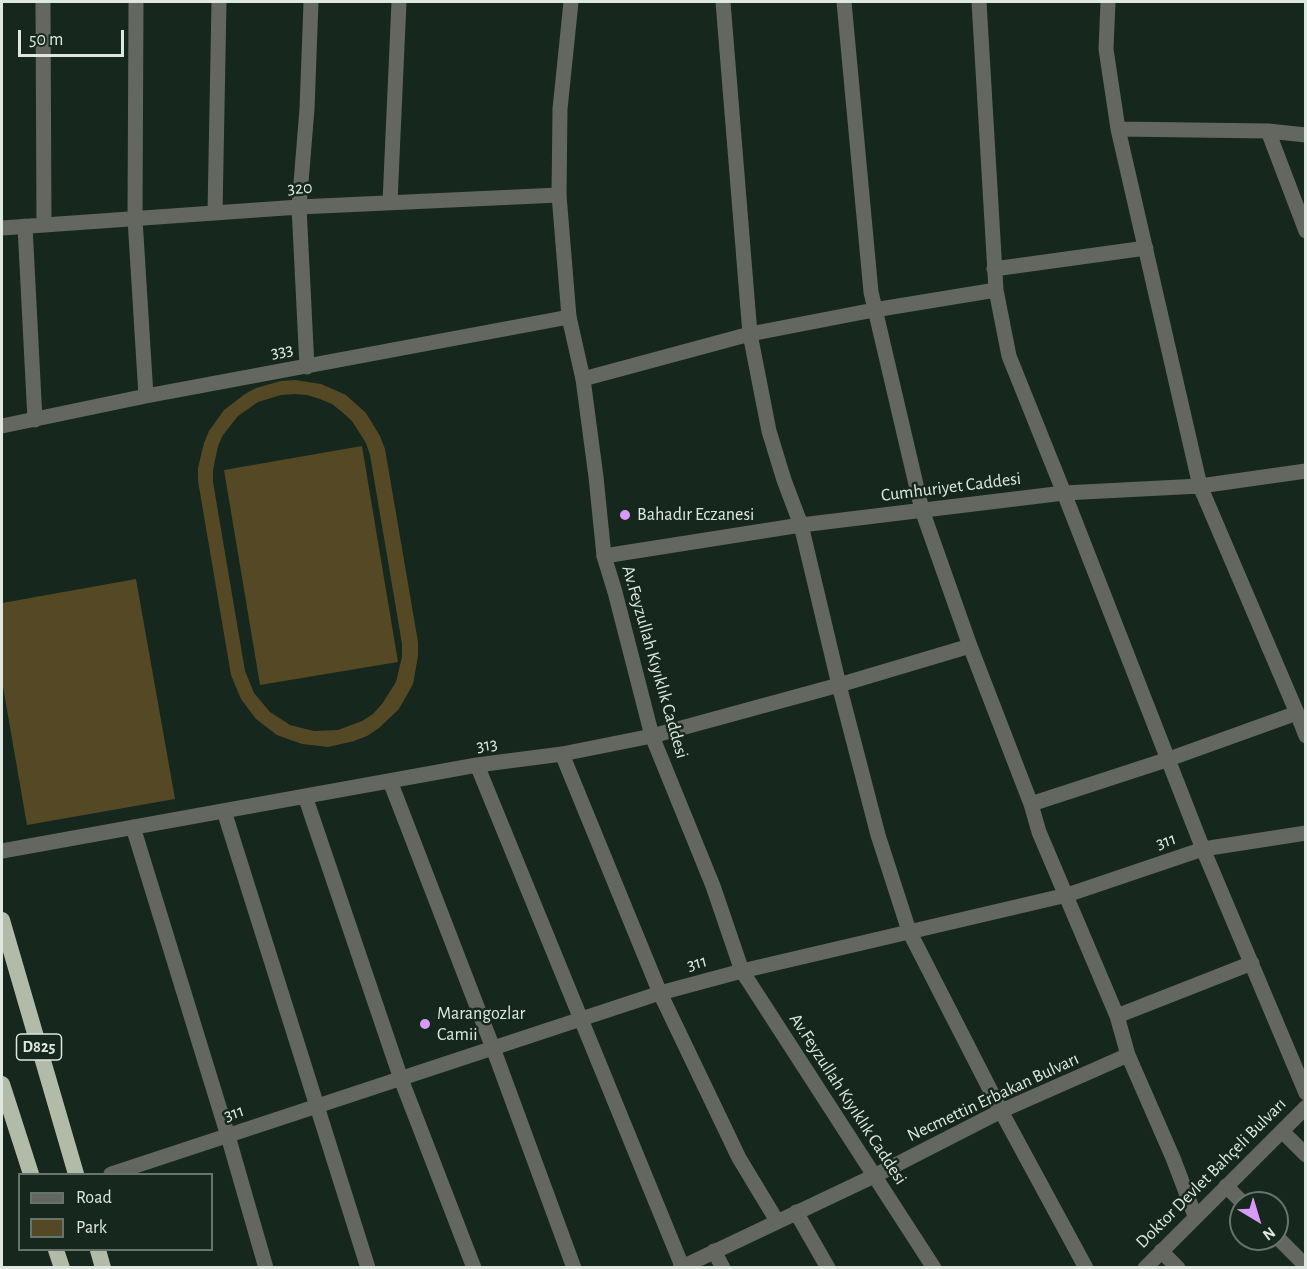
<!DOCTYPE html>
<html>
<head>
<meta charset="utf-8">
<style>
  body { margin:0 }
  #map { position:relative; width:1307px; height:1269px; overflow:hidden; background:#16271d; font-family:"Alegreya Sans",sans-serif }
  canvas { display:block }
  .frame { position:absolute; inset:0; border:3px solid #dee8e1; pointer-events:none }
  .legend { position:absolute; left:18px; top:1173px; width:195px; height:78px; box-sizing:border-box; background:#16271d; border:2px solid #66746b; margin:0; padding:8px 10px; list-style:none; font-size:18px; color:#dee8e1 }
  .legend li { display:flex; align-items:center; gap:12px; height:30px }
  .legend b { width:30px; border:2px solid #66746b }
  .north { position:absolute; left:1229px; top:1191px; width:60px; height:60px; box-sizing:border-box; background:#16271d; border:2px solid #66746b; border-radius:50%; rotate:142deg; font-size:16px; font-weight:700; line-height:24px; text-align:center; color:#dee8e1 }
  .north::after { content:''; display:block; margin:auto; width:21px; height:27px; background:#d89af8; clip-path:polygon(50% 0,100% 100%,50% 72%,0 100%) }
  .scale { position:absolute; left:18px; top:30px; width:106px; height:27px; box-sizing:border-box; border:3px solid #dee8e1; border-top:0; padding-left:8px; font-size:18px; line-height:21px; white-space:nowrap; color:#dee8e1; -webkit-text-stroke:4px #16271d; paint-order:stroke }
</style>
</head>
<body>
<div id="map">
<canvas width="1307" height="1269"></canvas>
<div class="frame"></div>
<ul class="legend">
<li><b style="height:8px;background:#64675f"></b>Road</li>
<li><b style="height:16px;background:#544924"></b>Park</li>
</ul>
<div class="north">N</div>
<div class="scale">50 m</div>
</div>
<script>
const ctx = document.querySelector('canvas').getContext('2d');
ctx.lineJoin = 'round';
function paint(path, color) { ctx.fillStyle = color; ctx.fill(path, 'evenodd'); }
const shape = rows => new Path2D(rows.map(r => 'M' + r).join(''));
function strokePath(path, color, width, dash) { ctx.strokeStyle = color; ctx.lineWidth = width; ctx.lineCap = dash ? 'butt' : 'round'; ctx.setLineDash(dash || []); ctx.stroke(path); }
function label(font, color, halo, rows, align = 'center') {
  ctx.font = font + ' "Alegreya Sans",sans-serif'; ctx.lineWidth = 5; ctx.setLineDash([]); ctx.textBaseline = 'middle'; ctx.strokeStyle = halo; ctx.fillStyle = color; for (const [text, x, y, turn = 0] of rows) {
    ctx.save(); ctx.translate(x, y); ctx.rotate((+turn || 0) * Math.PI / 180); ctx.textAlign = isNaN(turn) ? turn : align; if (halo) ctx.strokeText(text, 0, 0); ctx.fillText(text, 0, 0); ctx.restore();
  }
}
paint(shape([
  [295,380,321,384,346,395,366,413,380,436,385,449,418,642,418,656,413,684,399,709,379,728,367,736,354,741,328,747,302,744,277,735,256,719,241,699,231,675,198,481,198,468,204,443,209,431,224,410,245,394,256,388,281,381],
  [294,394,307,395,320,399,332,404,342,412,352,421,366,443,370,455,402,644,402,657,396,682,382,704,373,714,362,721,338,730,314,731,290,725,270,712,254,693,245,671,213,482,213,470,218,446,223,435,238,416,258,402,281,395],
  [362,446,398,662,260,685,224,470],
  [136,579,175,799,27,825,2,681,2,603]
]), '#544924');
strokePath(shape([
  [43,2,44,225],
  [136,2,135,219,146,396],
  [723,2,750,334,769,431,784,480,801,525,839,685,878,835,909,931,1001,1111,1086,1268],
  [844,2,871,292,922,510,970,646,1031,804,1039,832,1117,1016,1128,1055,1173,1158,1195,1216],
  [979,2,996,290,1009,356,1064,493,1203,849,1306,1093],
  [1108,2,1106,49,1118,129,1200,486,1297,713,1306,736],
  [1118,129,1268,131,1306,135],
  [1268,131,1306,231],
  [390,202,399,2],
  [215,213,219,2],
  [25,226,35,420],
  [2,228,299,207,559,195],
  [994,269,1146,248],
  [307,367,299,207,307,109,311,2],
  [583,379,750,334,874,310,996,290],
  [2,426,146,396,569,317],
  [604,556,801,525,1064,493,1200,486,1306,471],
  [562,754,660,993,739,1158,777,1221],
  [477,765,682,1266],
  [390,781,493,1048,574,1268],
  [305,796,401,1079,474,1268],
  [1031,804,1169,759,1297,713],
  [224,811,368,1268],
  [133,827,228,1136,266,1268],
  [2,851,477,765,562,754,652,736,839,685,970,646],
  [1117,1016,1252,963],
  [1282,1131,1306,1155],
  [111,1174,660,993,742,971,1067,895,1203,849,1306,833],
  [1226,1186,1243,1203],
  [796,1212,828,1268],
  [1277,1237,1306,1266],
  [714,1251,723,1268],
  [1161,1251,1178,1268],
  [680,1268,874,1176,1001,1111,1128,1055],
  [1145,1268,1306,1107]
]), '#64675f', 15);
strokePath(shape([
  [571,2,560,109,559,195,569,317,583,379,596,477,604,556,615,592,652,736,713,886,742,971,934,1268]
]), '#64675f', 15);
strokePath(shape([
  [2,920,76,1174],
  [2,1084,31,1174],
  [56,1250,62,1268],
  [98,1250,103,1268]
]), '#b2baa8', 16);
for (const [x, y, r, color] of [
  [625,515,6,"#d89af8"],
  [425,1024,6,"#d89af8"]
]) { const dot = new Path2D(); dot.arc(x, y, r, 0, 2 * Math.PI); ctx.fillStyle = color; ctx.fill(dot); strokePath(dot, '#16271d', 2); }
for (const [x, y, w] of [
  [39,1047,45]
]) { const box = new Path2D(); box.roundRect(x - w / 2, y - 13, w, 26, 4.5); ctx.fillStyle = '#16271d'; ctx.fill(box); strokePath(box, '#dee8e1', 1.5); }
label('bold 16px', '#dee8e1', null, [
  ["D825",39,1047]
]);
label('18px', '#dee8e1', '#16271d', [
  ["320",300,188,-3],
  ["333",282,351,-10],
  ["Cumhuriyet Caddesi",951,487,-7],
  ["Av.Feyzullah Kıyıklık Caddesi",655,662,74],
  ["313",487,745,-8],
  ["311",1166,841,-18],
  ["311",697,963,-15],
  ["Necmettin Erbakan Bulvarı",993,1097,-25],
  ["Av.Feyzullah Kıyıklık Caddesi",848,1099,57],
  ["311",234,1113,-18],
  ["Doktor Devlet Bahçeli Bulvarı",1211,1173,-45]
]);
label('18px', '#dee8e1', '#16271d', [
  ["Bahadır Eczanesi",637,515],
  ["Marangozlar",437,1014],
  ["Camii",437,1035]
], 'left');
</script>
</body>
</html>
